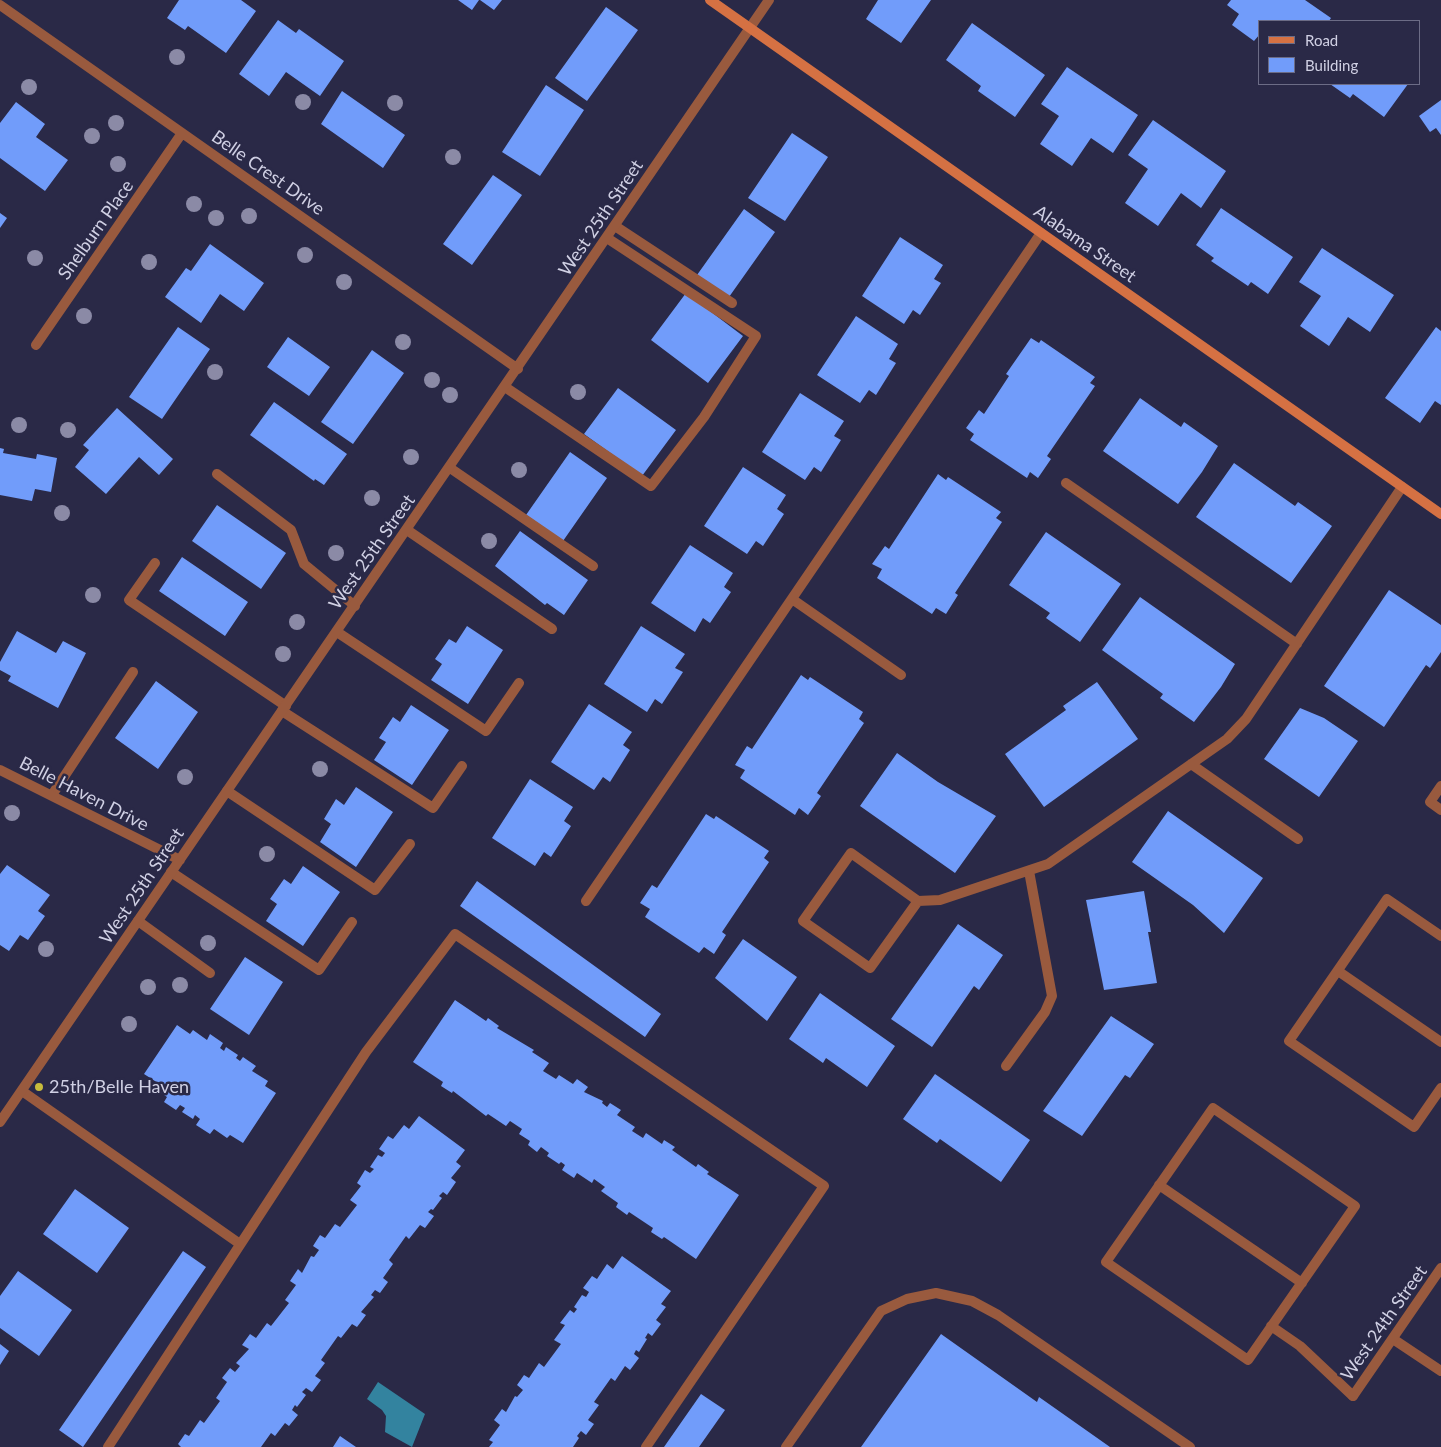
<!DOCTYPE html>
<html>
<head>
<meta charset="utf-8">
<style>
  body { margin:0 }
  #map { position:relative; width:1441px; height:1447px; overflow:hidden; background:#2a2947; font-family:Lato,sans-serif }
  canvas { display:block }
  .legend { position:absolute; left:1258px; top:20px; width:162px; height:65px; box-sizing:border-box; background:#2a2947; border:1px solid #6c6c86; margin:0; padding:6px 9px; list-style:none; font-size:15px; color:#d0d0e4 }
  .legend li { display:flex; align-items:center; gap:10px; height:25px }
  .legend b { width:25px; border:1px solid #6c6c86 }
</style>
</head>
<body>
<div id="map">
<canvas width="1441" height="1447"></canvas>
<ul class="legend">
<li><b style="height:6px;background:#d57143"></b>Road</li>
<li><b style="height:14px;background:#719cfa"></b>Building</li>
</ul>
</div>
<script>
const ctx = document.querySelector('canvas').getContext('2d');
ctx.lineJoin = 'round';
function paint(path, color) { ctx.fillStyle = color; ctx.fill(path, 'evenodd'); }
const shape = rows => new Path2D(rows.map(r => 'M' + r).join(''));
function strokePath(path, color, width, dash) { ctx.strokeStyle = color; ctx.lineWidth = width; ctx.lineCap = dash ? 'butt' : 'round'; ctx.setLineDash(dash || []); ctx.stroke(path); }
function label(font, color, halo, rows, align = 'center') {
  ctx.font = font + ' Lato,sans-serif'; ctx.lineWidth = 5; ctx.setLineDash([]); ctx.textBaseline = 'middle'; ctx.strokeStyle = halo; ctx.fillStyle = color; for (const [text, x, y, turn = 0] of rows) {
    ctx.save(); ctx.translate(x, y); ctx.rotate((+turn || 0) * Math.PI / 180); ctx.textAlign = isNaN(turn) ? turn : align; if (halo) ctx.strokeText(text, 0, 0); ctx.fillText(text, 0, 0); ctx.restore();
  }
}
paint(shape([
  [378,1382,425,1414,412,1447,385,1432,386,1416,382,1410,367,1399]
]), '#33839f');
paint(shape([
  [179,0,241,0,256,11,226,53,188,26,185,30,167,18],
  [458,0,479,0,472,10],
  [480,0,502,0,494,10],
  [878,0,931,0,901,43,866,19],
  [1231,0,1305,0,1331,18,1329,21,1260,21,1260,34,1254,41,1232,25,1239,14,1227,5],
  [606,7,638,30,587,101,555,78],
  [278,20,296,33,299,29,344,61,320,96,286,72,269,96,239,74],
  [972,23,1045,75,1015,117,978,91,981,86,946,60],
  [1067,67,1138,115,1113,153,1091,138,1072,166,1040,144,1059,116,1041,104],
  [1330,84,1408,84,1384,117,1353,94,1350,98],
  [546,85,584,110,540,176,502,152],
  [342,91,405,135,383,168,321,124],
  [1441,100,1441,135,1436,128,1430,132,1419,116],
  [16,102,45,124,36,137,68,160,45,191,0,158,0,123],
  [1153,120,1226,171,1201,208,1181,193,1158,226,1125,203,1148,169,1128,155],
  [792,133,828,157,785,221,748,198],
  [493,175,522,195,472,265,443,244],
  [1221,208,1293,257,1268,294,1251,282,1248,286,1211,261,1214,258,1196,245],
  [744,209,775,232,729,297,697,275],
  [0,213,7,218,0,228],
  [900,237,943,265,934,279,941,283,920,315,913,310,904,324,862,296],
  [210,244,264,283,244,311,220,294,201,323,165,297,186,268,191,271],
  [1322,248,1394,295,1370,332,1348,317,1329,346,1300,326,1321,296,1299,282],
  [686,293,743,336,708,383,651,340],
  [856,316,898,344,889,359,896,363,876,395,869,390,860,403,817,375],
  [178,327,210,349,162,419,129,397],
  [1436,327,1441,331,1441,405,1435,401,1420,423,1385,398],
  [288,337,330,367,309,396,267,367],
  [1031,338,1039,343,1041,340,1095,377,1090,383,1095,386,1047,456,1051,459,1038,478,1030,472,1027,478,970,440,974,434,966,428,979,410,984,414,1009,376,1006,374],
  [372,350,404,373,353,444,321,422],
  [618,388,676,430,642,476,584,434],
  [800,393,844,421,834,436,841,440,821,472,814,467,805,480,762,452],
  [1140,398,1181,427,1184,422,1218,446,1202,472,1178,504,1103,451],
  [274,402,347,454,324,485,315,479,314,481,250,435],
  [117,408,173,459,159,475,139,457,106,494,75,467,89,450,83,445],
  [0,448,4,449,3,453,36,459,37,454,57,458,51,492,35,489,32,501,0,495],
  [570,452,607,478,563,541,526,515],
  [1234,463,1295,506,1298,502,1332,526,1291,583,1196,517],
  [743,467,786,495,777,509,784,514,763,546,756,541,747,554,704,526],
  [938,474,946,480,948,477,1001,512,996,518,1002,522,955,593,958,595,946,614,936,608,932,614,877,578,882,569,872,564,885,546,889,549],
  [217,505,286,553,261,589,192,541],
  [520,531,588,580,564,615,547,603,545,605,495,566],
  [1046,532,1121,584,1080,642,1046,618,1050,613,1009,585],
  [690,545,733,573,724,587,731,592,710,623,703,618,695,632,651,603],
  [182,557,248,602,225,636,159,591],
  [1389,590,1441,625,1441,652,1430,668,1426,665,1384,727,1324,686],
  [1140,597,1235,664,1221,687,1194,722,1160,698,1163,694,1102,650],
  [467,626,503,650,468,704,431,680,442,664,435,659,449,639,456,643],
  [641,626,685,654,675,668,683,672,662,704,655,699,647,712,604,684],
  [17,631,56,653,63,641,86,653,58,708,8,681,11,676,0,670,0,662],
  [801,675,808,680,810,677,863,712,859,719,864,723,817,793,821,796,808,815,799,808,795,815,740,778,745,770,735,765,747,746,752,749],
  [156,681,198,712,158,769,115,738],
  [1097,682,1138,739,1044,807,1005,754,1066,710,1063,706],
  [589,704,632,732,623,745,630,750,610,782,603,777,594,790,551,762],
  [411,705,449,730,412,785,374,760,386,742,379,738,393,717,400,722],
  [1300,708,1324,718,1358,741,1319,797,1264,759],
  [897,753,938,782,996,816,955,873,860,806],
  [530,779,573,807,564,821,571,826,551,857,544,852,535,866,492,838],
  [356,787,393,812,356,867,320,842,331,824,324,819,336,799,344,805],
  [1168,811,1263,878,1224,933,1193,905,1132,862],
  [706,814,714,819,716,816,769,851,764,858,769,862,722,932,726,935,714,954,704,947,699,953,645,917,650,909,640,903,652,885,657,888],
  [7,865,50,895,38,911,45,916,28,940,20,935,9,951,0,945,0,874],
  [303,866,340,892,303,946,266,921,277,904,270,899,284,879,291,884],
  [477,881,661,1014,645,1037,460,906],
  [1144,891,1151,932,1148,932,1157,983,1104,990,1086,900],
  [958,924,1003,955,979,990,974,986,932,1047,891,1019],
  [743,939,797,977,767,1021,715,978],
  [245,957,283,982,249,1035,210,1009],
  [820,993,895,1046,867,1087,826,1058,823,1063,789,1039],
  [455,1000,486,1021,488,1018,499,1026,497,1028,534,1050,532,1052,549,1063,543,1071,556,1079,559,1075,573,1084,577,1079,588,1087,584,1092,603,1101,602,1103,607,1107,610,1103,621,1110,617,1115,635,1127,632,1131,643,1138,646,1133,662,1144,664,1140,675,1147,672,1150,696,1167,698,1164,709,1172,707,1174,739,1195,696,1259,664,1237,662,1239,651,1232,653,1228,629,1212,627,1215,616,1207,618,1203,601,1191,605,1187,594,1179,592,1183,577,1173,574,1178,562,1170,565,1165,561,1162,559,1164,547,1156,549,1153,541,1147,537,1152,528,1145,530,1141,519,1134,522,1129,510,1121,506,1126,488,1114,486,1116,453,1091,452,1093,441,1086,443,1082,413,1062],
  [1111,1016,1154,1044,1130,1078,1125,1075,1082,1136,1043,1111],
  [177,1025,190,1034,193,1030,207,1040,210,1034,223,1043,220,1048,224,1051,226,1047,238,1055,236,1058,240,1061,243,1057,256,1066,252,1071,268,1081,265,1086,276,1093,243,1143,230,1135,227,1138,214,1129,210,1134,196,1125,200,1119,195,1115,193,1119,182,1112,185,1108,180,1105,176,1110,164,1102,167,1097,154,1088,158,1083,144,1074],
  [935,1074,1030,1140,1001,1182,940,1139,937,1143,903,1119],
  [419,1116,465,1150,456,1162,461,1166,451,1178,456,1182,447,1195,443,1192,439,1196,442,1198,433,1210,431,1209,428,1212,434,1216,425,1228,420,1225,409,1239,406,1236,389,1260,393,1264,383,1278,388,1282,380,1293,375,1290,371,1295,374,1297,361,1312,366,1315,357,1327,352,1324,341,1338,338,1336,321,1360,325,1363,315,1376,321,1380,312,1392,306,1388,302,1392,306,1395,297,1407,295,1405,292,1410,298,1415,289,1426,285,1423,275,1436,271,1433,261,1447,181,1447,178,1444,185,1434,189,1436,200,1420,204,1423,220,1401,216,1398,227,1382,222,1378,230,1368,235,1372,240,1366,236,1363,249,1349,242,1345,250,1334,256,1338,267,1323,271,1326,289,1303,285,1300,296,1285,290,1281,298,1269,302,1273,311,1256,314,1257,319,1250,313,1246,320,1235,325,1238,335,1224,340,1227,357,1205,350,1200,361,1186,357,1183,365,1170,370,1173,374,1169,370,1167,378,1155,382,1157,385,1153,379,1149,388,1136,393,1139,404,1125,409,1129],
  [75,1189,129,1228,97,1273,43,1234],
  [183,1251,206,1267,83,1447,59,1430],
  [622,1256,671,1291,661,1304,666,1307,656,1320,661,1324,652,1336,648,1333,645,1338,647,1339,639,1352,636,1350,634,1354,639,1358,630,1370,625,1366,615,1381,611,1378,594,1402,599,1405,588,1420,594,1424,586,1435,581,1431,577,1436,579,1438,573,1447,489,1447,493,1442,489,1440,500,1425,494,1420,502,1409,506,1412,515,1396,517,1397,523,1390,517,1385,524,1375,529,1378,539,1363,544,1367,561,1344,554,1340,565,1325,560,1323,570,1310,574,1313,577,1309,574,1307,582,1295,586,1297,589,1292,583,1288,592,1276,597,1279,607,1264,613,1269],
  [18,1271,72,1310,39,1356,0,1328,0,1296],
  [941,1334,1037,1402,1039,1397,1110,1447,861,1447],
  [0,1344,9,1351,0,1365],
  [701,1394,725,1410,699,1447,664,1447],
  [340,1436,356,1447,333,1447]
]), '#719cfa');
strokePath(shape([
  [615,226,732,303],
  [505,387,651,486,704,417,756,336,607,238],
  [450,468,593,566],
  [217,474,291,530,304,564,355,606],
  [1066,483,1297,644],
  [407,530,552,629],
  [155,563,129,600,286,706],
  [792,599,901,675],
  [337,632,486,731,519,683],
  [282,711,433,808,462,766],
  [1191,764,1298,839],
  [1441,786,1430,802,1441,810],
  [227,791,375,890,410,844],
  [52,795,133,672],
  [171,872,319,970,352,922],
  [586,901,1041,233],
  [918,901,851,853,803,921,870,968,918,901,940,900,1048,864,1227,739,1246,719,1402,487],
  [138,921,210,973],
  [1441,936,1387,899,1289,1041,1414,1127,1441,1088],
  [1338,971,1441,1042],
  [1006,1066,1045,1012,1052,996,1029,871],
  [22,1091,240,1244],
  [1213,1108,1355,1206,1248,1360,1106,1262,1213,1108],
  [1159,1185,1302,1283],
  [1271,1326,1300,1346,1353,1396],
  [1393,1339,1441,1371],
  [108,1447,366,1052,455,934,824,1186,646,1447],
  [786,1447,881,1311,907,1299,936,1293,972,1301,998,1315,1190,1447]
]), '#995a3e', 10);
strokePath(shape([
  [0,5,518,369],
  [36,345,182,133],
  [0,770,180,860],
  [0,1122,769,0],
  [1353,1396,1441,1268]
]), '#995a3e', 10);
strokePath(shape([
  [710,0,1441,514]
]), '#d57143', 10);
ctx.fillStyle = '#8b8aa6';
for (const [x, y] of [
  [177,57],
  [29,87],
  [303,102],
  [395,103],
  [116,123],
  [92,136],
  [453,157],
  [118,164],
  [194,204],
  [249,216],
  [216,218],
  [305,255],
  [35,258],
  [149,262],
  [344,282],
  [84,316],
  [403,342],
  [215,372],
  [432,380],
  [578,392],
  [450,395],
  [19,425],
  [68,430],
  [411,457],
  [519,470],
  [372,498],
  [62,513],
  [489,541],
  [336,553],
  [93,595],
  [297,622],
  [283,654],
  [320,769],
  [185,777],
  [12,813],
  [267,854],
  [208,943],
  [46,949],
  [180,985],
  [148,987],
  [129,1024]
]) { ctx.beginPath(); ctx.arc(x, y, 8, 0, 2 * Math.PI); ctx.fill(); }
for (const [x, y, r, color] of [
  [39,1087,5,"#c7bb3c"]
]) { const dot = new Path2D(); dot.arc(x, y, r, 0, 2 * Math.PI); ctx.fillStyle = color; ctx.fill(dot); strokePath(dot, '#2a2947', 2); }
label('18px', '#d0d0e4', '#2a2947', [
  ["Belle Crest Drive",268,173,35],
  ["West 25th Street",601,218,-56],
  ["Shelburn Place",96,230,-55],
  ["Alabama Street",1085,244,35],
  ["West 25th Street",372,552,-55],
  ["Belle Haven Drive",84,794,27],
  ["West 25th Street",142,886,-56],
  ["West 24th Street",1384,1323,-55]
]);
label('18px', '#d0d0e4', '#2a2947', [
  ["25th/Belle Haven",49,1087]
], 'left');
</script>
</body>
</html>
